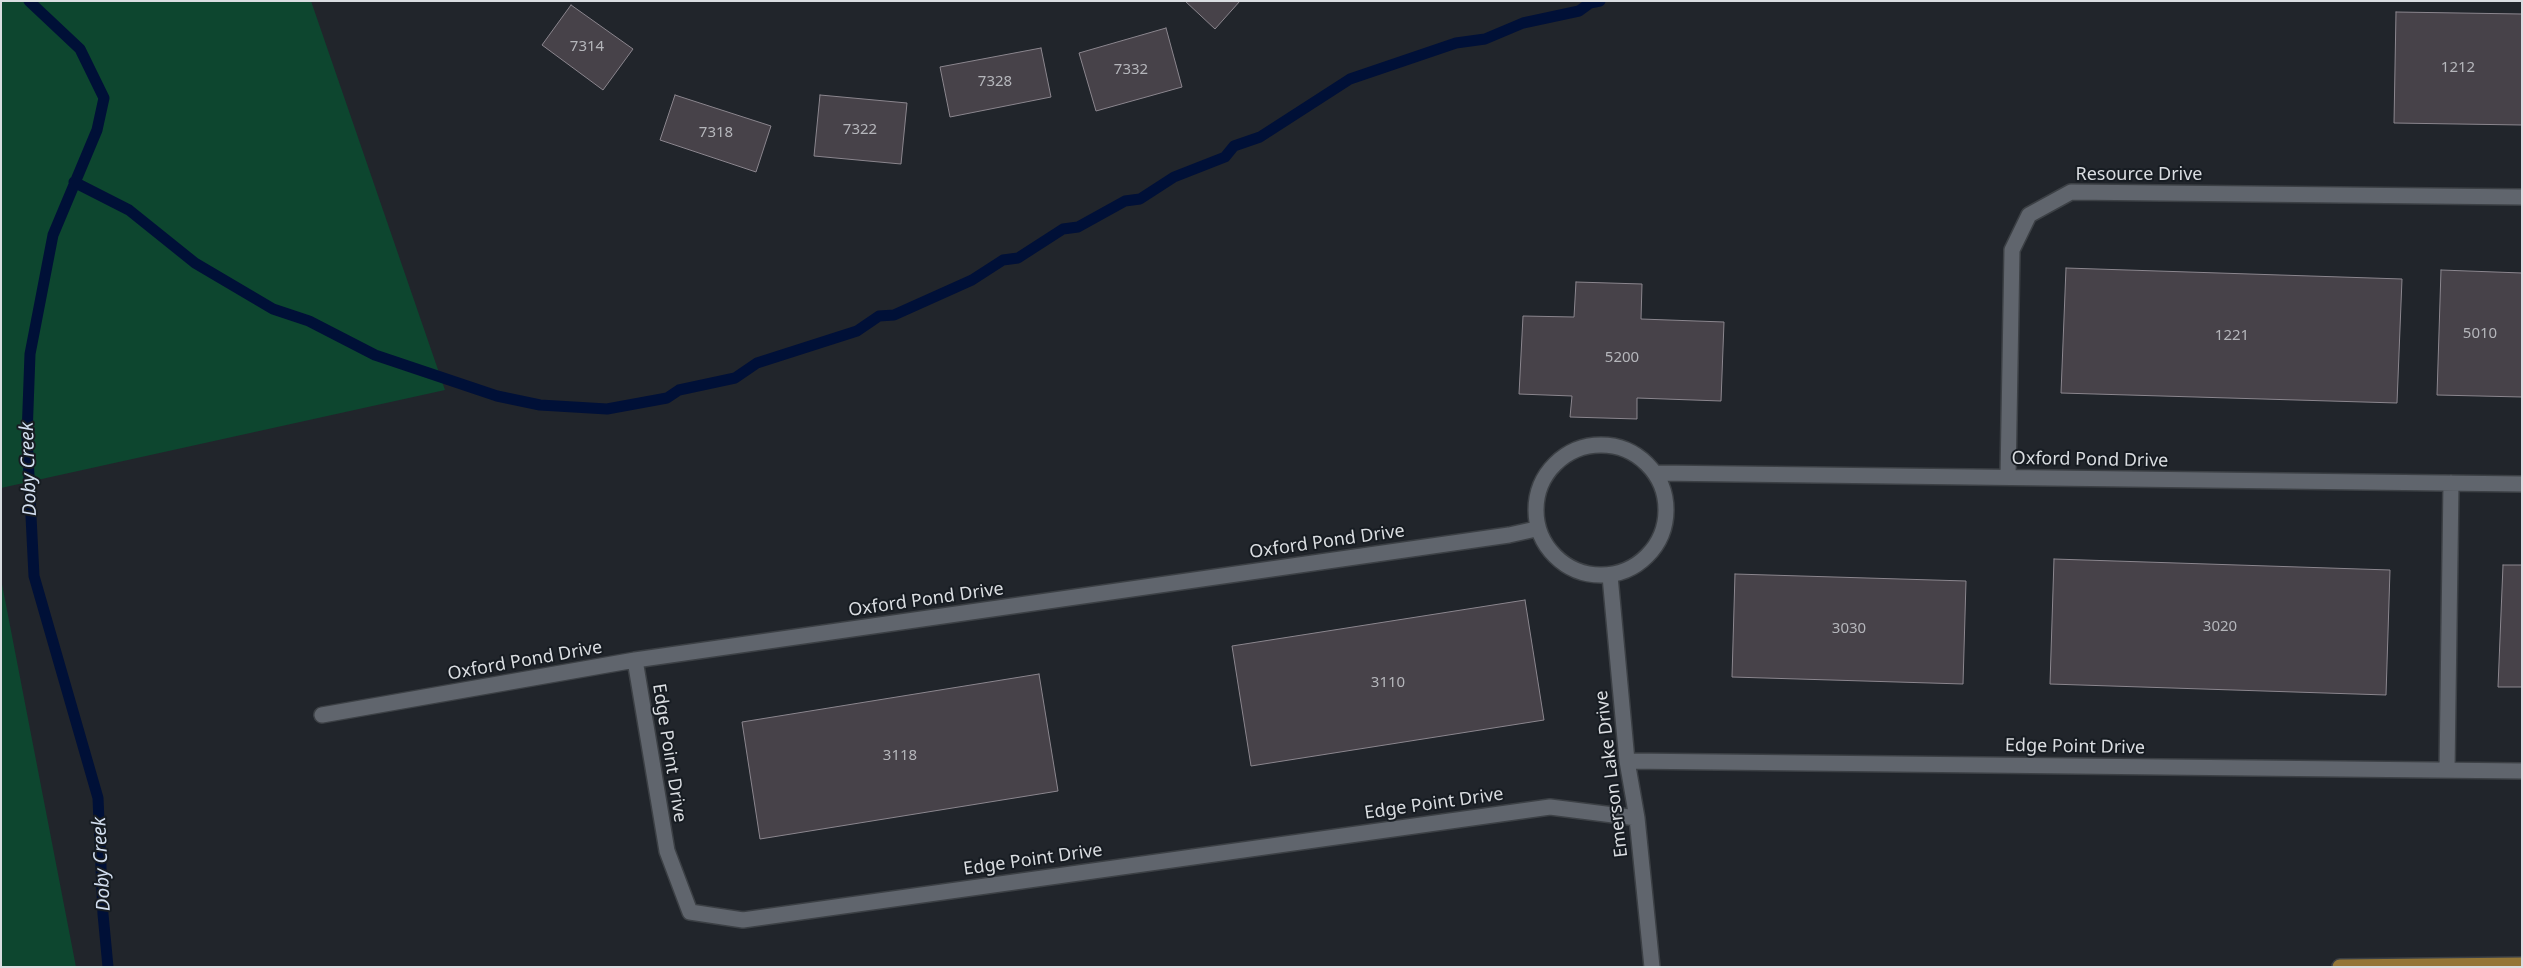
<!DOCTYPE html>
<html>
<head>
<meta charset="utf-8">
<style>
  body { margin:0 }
  #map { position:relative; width:2523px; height:968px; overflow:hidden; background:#21252b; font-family:"Noto Sans",sans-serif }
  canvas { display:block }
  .frame { position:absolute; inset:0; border:2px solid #dadde1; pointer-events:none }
</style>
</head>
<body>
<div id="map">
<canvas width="2523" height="968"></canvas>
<div class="frame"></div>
</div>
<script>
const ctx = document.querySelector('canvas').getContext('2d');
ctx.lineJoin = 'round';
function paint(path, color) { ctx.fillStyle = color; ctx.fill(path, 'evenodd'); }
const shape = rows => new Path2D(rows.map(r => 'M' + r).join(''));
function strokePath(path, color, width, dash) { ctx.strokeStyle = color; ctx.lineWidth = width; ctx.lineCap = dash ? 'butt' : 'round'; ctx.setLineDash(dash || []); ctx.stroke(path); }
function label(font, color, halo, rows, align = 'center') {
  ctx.font = font + ' "Noto Sans",sans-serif'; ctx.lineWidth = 4; ctx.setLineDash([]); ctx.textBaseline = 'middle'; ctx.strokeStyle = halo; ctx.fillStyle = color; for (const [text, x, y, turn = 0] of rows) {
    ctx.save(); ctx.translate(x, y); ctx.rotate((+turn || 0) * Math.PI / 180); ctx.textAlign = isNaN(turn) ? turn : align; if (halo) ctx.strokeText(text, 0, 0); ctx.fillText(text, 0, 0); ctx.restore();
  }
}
paint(shape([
  [1,1,311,1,445,390,1,488],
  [1,579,76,967,1,967]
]), '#0d462f');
strokePath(shape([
  [29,1,80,49,104,98,97,130,53,235,30,354,27,436,34,576,98,798,103,914,108,967],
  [74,182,129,210,195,263,273,309,309,321,375,355,497,396,540,405,607,409,667,398,679,390,735,378,757,363,857,331,879,316,894,315,972,280,1003,260,1018,258,1063,229,1078,227,1125,201,1140,199,1174,177,1225,157,1234,146,1260,137,1350,79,1456,43,1485,39,1523,23,1579,11,1590,3,1600,1]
]), '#001037', 11);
const building = shape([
  [1185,1,1240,1,1215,29,1185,1],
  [571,5,633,49,603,90,542,45,571,5],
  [2396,12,2522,14,2522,125,2394,123,2396,12],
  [1166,28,1182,87,1096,111,1079,53,1166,28],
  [1041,48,1051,97,950,117,940,67,1041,48],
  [675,95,771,126,756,172,660,140,675,95],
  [820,95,907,103,901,164,814,156,820,95],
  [2066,268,2402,279,2397,403,2061,393,2066,268],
  [2441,270,2522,273,2522,397,2437,395,2441,270],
  [1576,282,1642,284,1641,319,1724,322,1721,401,1637,398,1637,419,1570,417,1572,396,1519,394,1523,316,1574,317,1576,282],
  [2054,559,2390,570,2386,695,2050,684,2054,559],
  [2503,565,2522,565,2522,687,2498,687,2503,565],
  [1735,574,1966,581,1963,684,1732,677,1735,574],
  [1525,600,1544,720,1251,766,1232,646,1525,600],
  [1039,674,1058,791,760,839,742,722,1039,674]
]);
paint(building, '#474249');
strokePath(building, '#8b868e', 1);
const minor = shape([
  '1536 510a65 65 0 1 1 130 0a65 65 0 1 1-130 0Z',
  [1657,473,2522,484],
  [2008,477,2012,250,2029,215,2071,192,2522,197],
  [1610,576,1627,761,1637,818,1652,967],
  [635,660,667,851,690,912,743,920,1550,807,1637,818],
  [322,715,635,660,1509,535,1536,529],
  [1627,761,2522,771],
  [2447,770,2451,483]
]);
const major = shape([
  [2340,967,2522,965]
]);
strokePath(minor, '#3c4045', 18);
strokePath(major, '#3c4045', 18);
strokePath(minor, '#60656d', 15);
strokePath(major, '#947637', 15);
label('15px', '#b5b6bb', null, [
  ["7314",587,47],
  ["1212",2458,68],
  ["7332",1131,70],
  ["7328",995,82],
  ["7322",860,130],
  ["7318",716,133],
  ["5010",2480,334],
  ["1221",2232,336],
  ["5200",1622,358],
  ["3020",2220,627],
  ["3030",1849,629],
  ["3110",1388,683],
  ["3118",900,756]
]);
label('18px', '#dadde1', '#171c22', [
  ["Resource Drive",2139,175],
  ["Oxford Pond Drive",2090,460,1],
  ["Oxford Pond Drive",1327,542,-8],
  ["Oxford Pond Drive",926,600,-8],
  ["Oxford Pond Drive",525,661,-10],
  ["Edge Point Drive",2075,747,1],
  ["Edge Point Drive",669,753,81],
  ["Emerson Lake Drive",1612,774,-97],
  ["Edge Point Drive",1434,804,-8],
  ["Edge Point Drive",1033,860,-8]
]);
label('italic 19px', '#d2deef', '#171c22', [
  ["Doby Creek",29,469,-92],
  ["Doby Creek",102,864,-93]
]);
</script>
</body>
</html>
